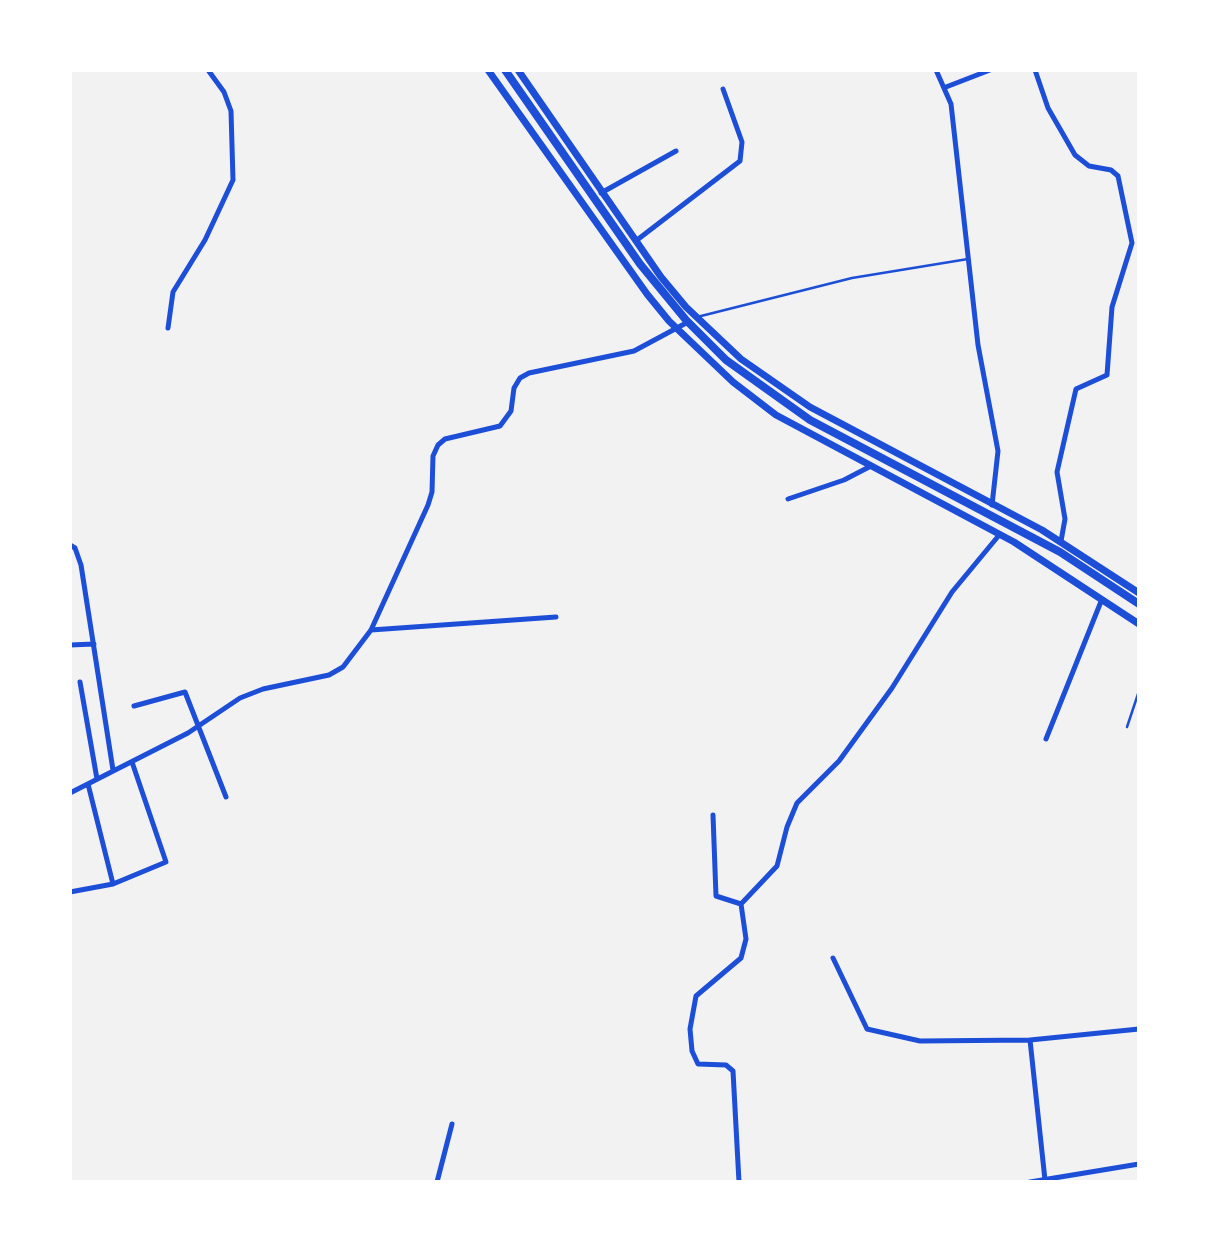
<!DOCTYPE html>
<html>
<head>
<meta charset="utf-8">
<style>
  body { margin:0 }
  #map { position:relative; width:1209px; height:1252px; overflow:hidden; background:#f2f2f2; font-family:"Fira Sans",sans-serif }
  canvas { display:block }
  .frame { position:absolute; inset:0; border:72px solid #fff; pointer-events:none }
</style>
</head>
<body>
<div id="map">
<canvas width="1209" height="1252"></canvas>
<div class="frame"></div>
</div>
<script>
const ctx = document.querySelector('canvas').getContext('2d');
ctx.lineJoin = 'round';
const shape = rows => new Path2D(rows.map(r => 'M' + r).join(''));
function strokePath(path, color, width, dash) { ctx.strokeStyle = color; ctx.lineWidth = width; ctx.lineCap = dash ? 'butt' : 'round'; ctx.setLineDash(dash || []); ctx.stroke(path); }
strokePath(shape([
  [697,317,852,278,968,259],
  [1127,727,1139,691]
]), '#1d4ed8', 2.5);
strokePath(shape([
  [936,70,951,104,978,345,998,451,992,505],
  [1035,70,1048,108,1075,155,1089,166,1111,170,1118,176,1132,243,1112,307,1107,375,1076,389,1057,472,1065,519,1061,541],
  [946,87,990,70],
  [601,193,676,151],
  [637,240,740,161,742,142,723,89],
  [168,328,173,292,205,240,233,180,231,111,224,92,208,70],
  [788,499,844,480,871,466],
  [70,545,75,548,81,565,113,770],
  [371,630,556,617],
  [70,645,94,644],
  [80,682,97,779],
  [134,706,185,692,226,797],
  [1046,739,1102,599],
  [88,784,113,884],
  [70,793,188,733,240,698,263,689,329,675,343,667,371,630,428,505,432,492,433,456,438,445,445,439,500,426,511,411,514,388,520,378,529,373,634,351,688,322],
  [713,815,716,896,741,904,746,939,741,958,696,996,690,1029,692,1051,698,1064,726,1065,733,1071,739,1182],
  [70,892,113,884,166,862,132,762],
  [741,904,777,866,787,827,797,803,839,761,892,688,952,592,1000,534],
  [833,958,867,1029,920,1041,1030,1040,1045,1180],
  [1030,1040,1139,1029],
  [437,1182,452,1124],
  [1030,1182,1139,1164]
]), '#1d4ed8', 5);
strokePath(shape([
  [488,70,647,294,669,321,733,382,776,415,1014,542,1139,624],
  [518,70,661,277,686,307,741,359,810,407,1042,530,1139,593]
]), '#1d4ed8', 7);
strokePath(shape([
  [505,70,640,264,686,320,726,360,810,420,1060,552,1139,604]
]), '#1d4ed8', 8);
</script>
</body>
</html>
